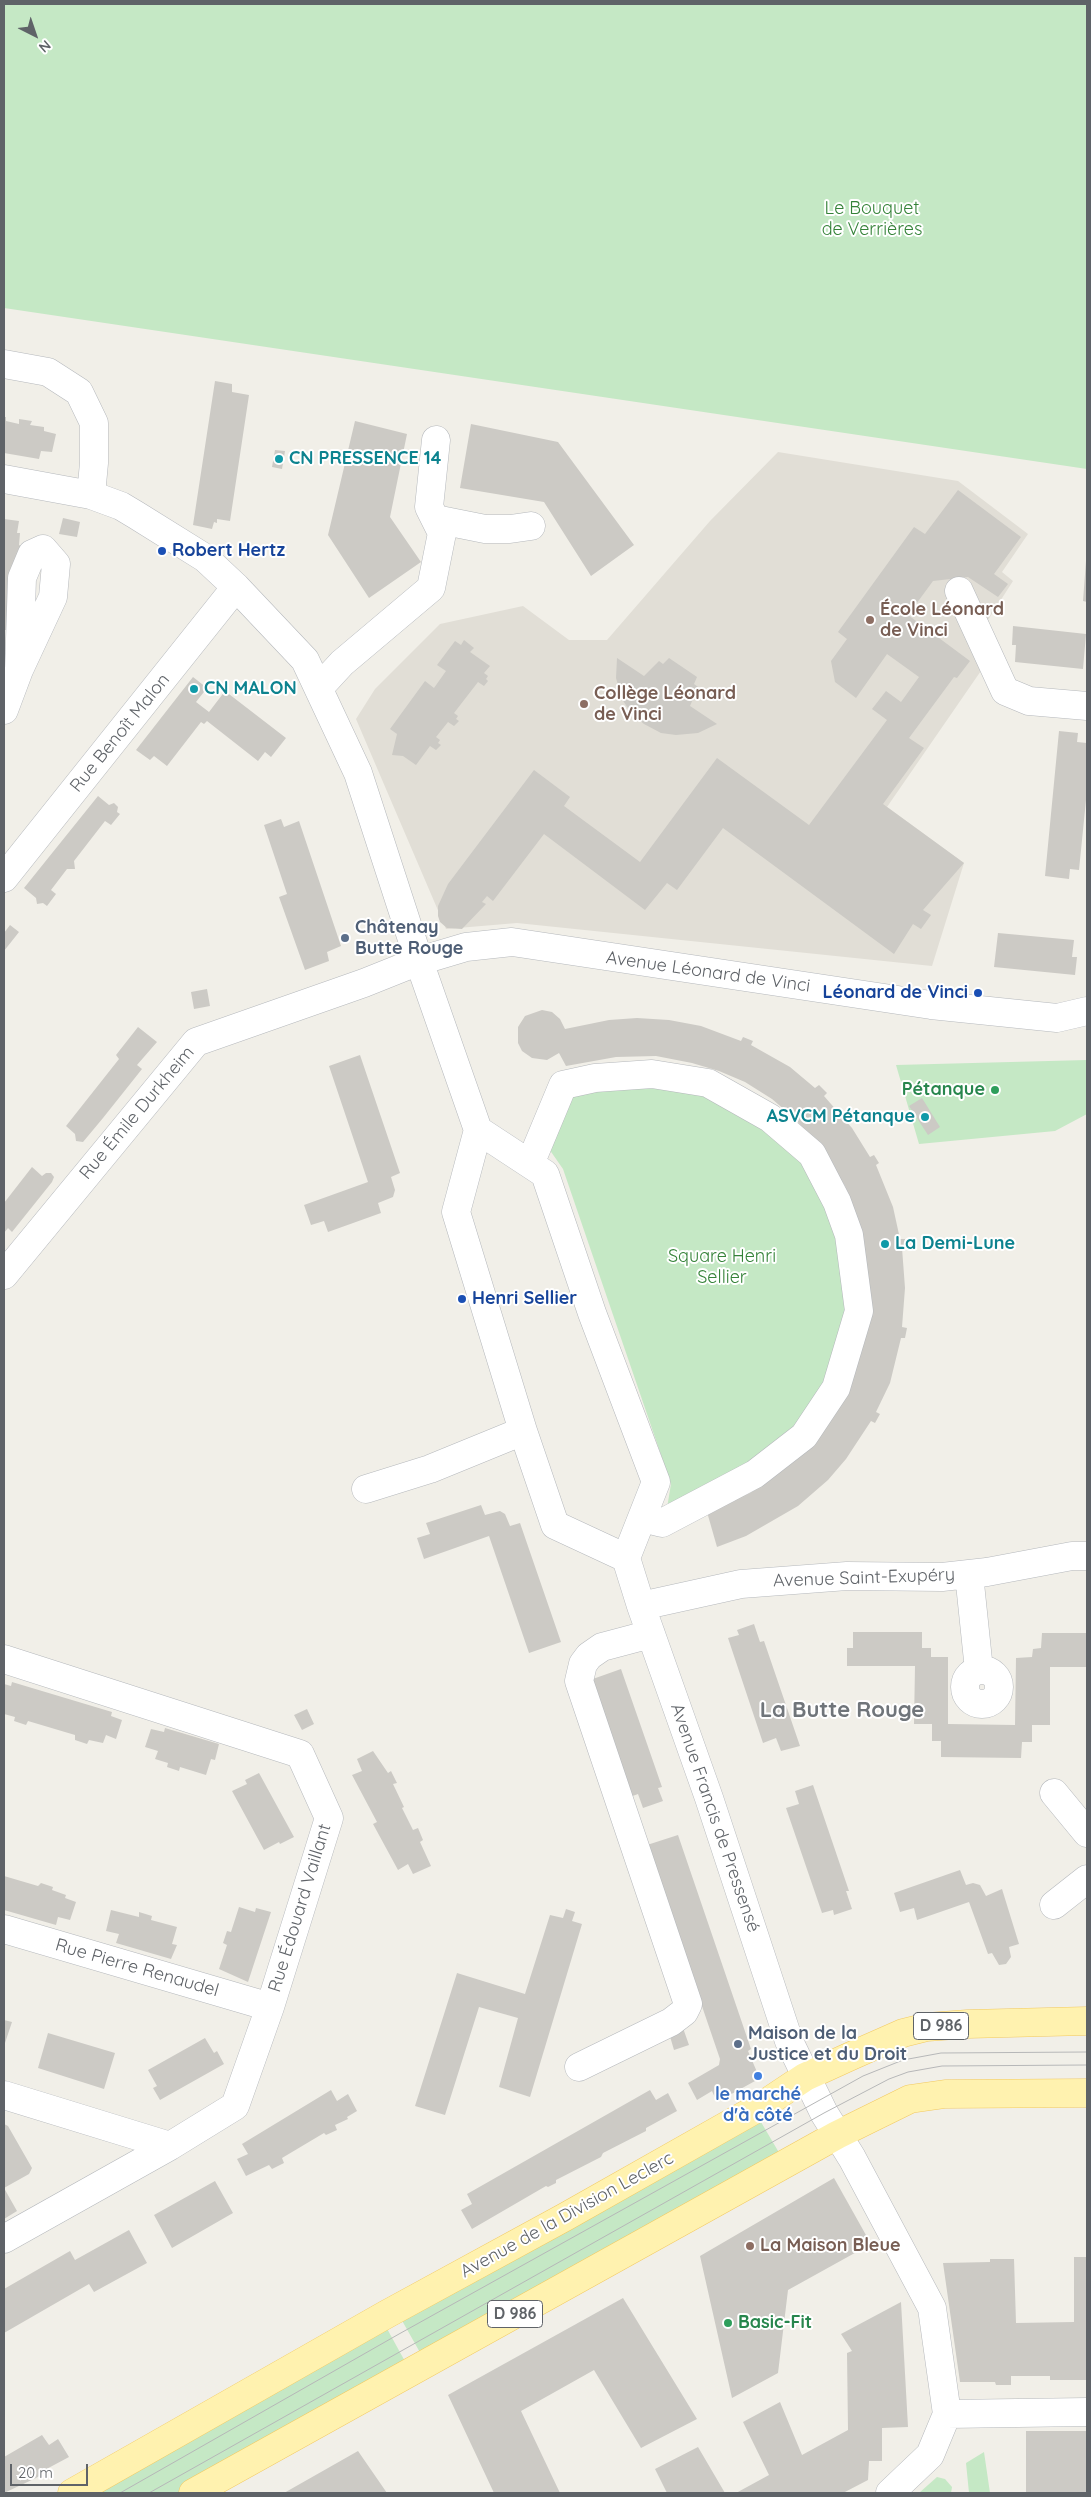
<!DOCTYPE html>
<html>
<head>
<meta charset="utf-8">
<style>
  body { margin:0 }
  #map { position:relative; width:1091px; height:2497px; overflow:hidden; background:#f1efe8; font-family:Quicksand,sans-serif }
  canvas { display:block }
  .frame { position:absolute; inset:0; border:5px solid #5f6368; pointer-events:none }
  .north { position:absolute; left:10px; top:10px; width:50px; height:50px; -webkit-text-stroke:4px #fff; paint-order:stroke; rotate:139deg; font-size:14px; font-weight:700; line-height:20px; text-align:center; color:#5f6368 }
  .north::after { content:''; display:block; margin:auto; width:18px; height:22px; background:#5f6368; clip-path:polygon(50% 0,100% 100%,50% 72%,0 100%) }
  .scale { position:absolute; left:10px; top:2464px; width:78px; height:22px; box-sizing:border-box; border:2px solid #5f6368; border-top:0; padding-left:6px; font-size:15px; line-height:18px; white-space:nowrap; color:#5f6368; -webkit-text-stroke:4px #fff; paint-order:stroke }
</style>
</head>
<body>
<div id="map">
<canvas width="1091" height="2497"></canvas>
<div class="frame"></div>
<div class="north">N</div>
<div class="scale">20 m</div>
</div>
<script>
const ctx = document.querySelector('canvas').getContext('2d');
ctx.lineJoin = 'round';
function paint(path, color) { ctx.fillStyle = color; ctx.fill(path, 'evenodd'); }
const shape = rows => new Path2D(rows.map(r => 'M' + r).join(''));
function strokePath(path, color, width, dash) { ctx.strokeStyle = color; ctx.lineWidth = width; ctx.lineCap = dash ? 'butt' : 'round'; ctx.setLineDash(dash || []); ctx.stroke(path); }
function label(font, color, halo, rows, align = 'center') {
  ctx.font = font + ' Quicksand,sans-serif'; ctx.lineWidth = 4; ctx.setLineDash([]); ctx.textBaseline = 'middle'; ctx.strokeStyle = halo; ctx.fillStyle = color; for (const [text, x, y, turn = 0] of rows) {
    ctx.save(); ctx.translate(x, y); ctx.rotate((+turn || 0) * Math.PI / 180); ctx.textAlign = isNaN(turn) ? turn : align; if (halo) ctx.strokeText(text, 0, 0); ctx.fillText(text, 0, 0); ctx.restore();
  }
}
paint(shape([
  [778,452,958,481,1028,534,1002,572,1013,581,970,648,985,665,887,807,964,863,932,966,517,923,446,929,356,719,375,689,440,624,523,606,569,640,607,640,710,521]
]), '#e1ded6');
paint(shape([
  [4,4,1087,4,1087,469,4,308],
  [1087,1060,1087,1114,1055,1131,919,1144,896,1065],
  [657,1080,717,1094,773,1132,814,1176,840,1238,848,1308,828,1386,786,1440,666,1514,671,1484,563,1169,547,1146,574,1087],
  [758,2117,781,2156,422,2356,400,2317],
  [385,2325,407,2365,178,2493,88,2493],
  [984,2452,990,2493,969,2493,966,2463],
  [937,2477,945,2479,952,2487,951,2493,919,2493]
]), '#c5e8c5');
paint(shape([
  [215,381,232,384,232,392,249,395,230,521,217,519,217,523,214,522,212,529,193,525],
  [4,417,6,417,6,421,19,424,19,419,32,421,30,425,44,427,44,431,56,434,52,452,41,451,39,459,4,453],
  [355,421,407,434,390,517,421,562,369,598,328,535],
  [471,424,558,442,634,545,591,576,544,502,460,488],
  [275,450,285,451,282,469,272,467],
  [958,490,1021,537,994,574,1008,584,998,597,968,577,933,581,908,615,970,661,957,678,954,677,909,738,924,748,883,804,964,863,923,910,931,915,921,929,913,924,894,954,723,828,677,890,667,883,645,910,544,834,493,901,487,896,482,902,486,904,462,929,447,928,440,922,438,916,438,906,448,884,534,770,570,797,564,806,640,862,717,758,809,825,887,720,872,709,886,691,901,702,919,677,887,654,856,698,835,682,831,661,847,639,838,632,914,527,925,534],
  [63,518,80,522,77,537,59,534],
  [4,519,19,521,17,533,20,533,19,545,21,546,7,630,4,630],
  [1086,561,1087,561,1087,602,1083,601],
  [1013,626,1086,634,1083,669,1015,662,1016,645,1012,645],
  [464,640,474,648,470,652,490,666,484,673,488,676,486,679,488,681,484,686,478,682,454,713,458,716,456,719,459,721,454,726,448,722,436,737,440,740,438,743,441,745,436,750,430,746,416,765,403,756,392,755,397,734,390,729,425,681,434,688,446,671,437,665,455,641,461,645],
  [617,658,644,676,659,661,663,664,669,658,697,677,694,684,698,687,690,706,717,724,698,733,676,735,661,733,644,724,631,713,622,699,616,678],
  [193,677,207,688,196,702,209,712,225,691,286,738,271,757,265,752,258,761,207,721,204,724,201,722,167,766,154,756,150,760,136,750],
  [1059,731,1078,733,1077,742,1087,743,1087,790,1079,870,1070,869,1069,879,1045,876],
  [98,796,109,805,114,803,118,807,117,812,120,814,111,825,105,821,98,830,74,861,75,869,67,869,51,890,56,894,47,906,43,903,37,904,36,898,24,888],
  [281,819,284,827,299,821,341,946,327,952,329,961,305,970,279,897,287,894,264,825],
  [10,925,19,932,4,951,4,933],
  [998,933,1074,940,1072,957,1077,957,1075,975,994,967],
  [207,989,210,1006,194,1009,191,992],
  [542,1010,552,1012,560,1019,565,1029,609,1020,637,1018,669,1020,701,1026,741,1041,743,1037,753,1041,751,1045,790,1067,815,1088,819,1085,827,1093,824,1096,852,1128,870,1157,874,1155,879,1163,876,1165,893,1207,900,1239,905,1239,906,1248,902,1248,905,1288,902,1327,907,1328,905,1338,901,1338,890,1383,876,1412,880,1414,875,1423,871,1421,846,1459,828,1480,798,1506,746,1536,717,1547,707,1512,750,1493,776,1475,798,1456,868,1281,866,1257,856,1216,845,1186,816,1142,794,1118,772,1099,745,1082,719,1071,692,1063,656,1056,616,1057,566,1066,559,1053,547,1060,532,1058,522,1051,518,1043,518,1027,525,1016],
  [138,1027,157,1042,137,1065,142,1069,103,1118,83,1142,76,1141,75,1134,66,1126,119,1059,116,1055],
  [360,1055,400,1173,391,1177,395,1190,393,1197,378,1203,381,1213,328,1232,324,1221,311,1225,304,1205,368,1182,329,1066],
  [922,1098,940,1127,928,1135,909,1106],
  [32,1167,42,1176,46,1173,51,1173,54,1177,52,1182,12,1232,8,1228,4,1233,4,1203],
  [481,1505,485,1515,500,1511,505,1514,510,1526,520,1523,561,1642,529,1653,489,1536,424,1559,417,1538,430,1534,426,1523],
  [754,1624,760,1642,764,1641,800,1746,781,1751,776,1738,763,1743,728,1638,739,1635,737,1630],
  [853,1632,922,1632,922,1648,931,1648,931,1657,948,1657,948,1724,1015,1725,1016,1658,1032,1657,1033,1649,1041,1648,1042,1633,1087,1633,1087,1667,1050,1667,1050,1725,1032,1725,1032,1742,1022,1742,1021,1758,941,1757,941,1741,932,1741,932,1724,914,1724,915,1666,847,1666,847,1648,853,1648],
  [621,1669,662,1787,658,1788,663,1801,643,1808,638,1794,630,1797,590,1680],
  [12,1682,112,1712,111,1716,122,1720,116,1739,106,1735,103,1743,89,1740,87,1744,75,1740,75,1735,28,1721,26,1725,14,1721,15,1717,4,1714,4,1684,11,1686],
  [307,1709,314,1724,302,1730,294,1715],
  [165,1728,219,1744,215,1760,211,1759,206,1775,180,1767,179,1771,167,1767,168,1763,155,1759,158,1751,145,1747,151,1729,164,1732],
  [373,1751,388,1773,391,1771,397,1783,393,1784,404,1807,402,1808,413,1830,418,1828,423,1840,420,1842,431,1866,413,1874,408,1864,398,1870,373,1824,377,1822,352,1775,362,1771,357,1759],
  [259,1773,294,1837,280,1844,279,1842,264,1850,232,1791,247,1784,245,1780],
  [813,1785,849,1891,846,1891,852,1909,834,1915,833,1910,822,1913,786,1808,799,1804,795,1791],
  [678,1835,751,2049,748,2051,757,2072,755,2081,717,2102,712,2091,697,2100,688,2083,719,2065,720,2059,647,1845],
  [960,1870,966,1885,973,1883,980,1885,986,1896,1002,1889,1019,1944,1009,1947,1011,1957,1006,1964,999,1965,992,1953,988,1954,969,1902,917,1920,914,1908,900,1912,894,1893],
  [4,1876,38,1886,41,1883,53,1887,52,1890,66,1895,65,1898,76,1902,70,1920,58,1917,56,1925,4,1910],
  [239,1907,255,1912,256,1908,271,1912,248,1982,219,1969,227,1945,223,1943,227,1931,231,1932],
  [566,1909,575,1912,572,1921,582,1924,530,2097,499,2087,518,2018,479,2007,445,2115,415,2106,457,1973,525,1994,550,1915,563,1918],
  [111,1910,139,1917,139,1912,152,1916,151,1920,177,1927,172,1944,177,1945,171,1959,116,1943,119,1934,106,1931],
  [4,2020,12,2022,4,2046],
  [683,2028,689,2045,674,2050,669,2033],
  [48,2033,115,2053,104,2089,38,2068],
  [205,2038,214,2053,217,2051,224,2064,160,2100,153,2088,157,2086,148,2070],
  [331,2090,337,2101,348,2094,357,2111,347,2117,348,2119,335,2125,337,2130,326,2135,324,2133,282,2158,284,2163,272,2169,269,2165,246,2176,237,2159,248,2154,242,2144],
  [650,2090,656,2100,668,2093,677,2111,646,2128,646,2131,603,2153,601,2157,556,2180,556,2183,548,2187,546,2186,472,2229,461,2210,472,2204,467,2194],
  [4,2124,8,2126,32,2168,29,2174,4,2188,17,2211,4,2219],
  [834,2178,871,2244,788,2290,778,2373,732,2398,700,2256],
  [215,2181,233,2213,172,2248,154,2215],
  [129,2230,147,2263,94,2292,89,2284,4,2333,4,2289,70,2251,75,2260],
  [1074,2257,1087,2257,1087,2380,1050,2380,1050,2376,1011,2376,1011,2385,996,2385,995,2382,960,2382,943,2263,990,2262,990,2259,1014,2259,1016,2323,1074,2322],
  [623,2298,697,2419,641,2448,594,2370,521,2411,560,2493,494,2493,448,2395],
  [901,2302,908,2427,882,2428,882,2461,869,2461,868,2480,843,2493,736,2493,769,2475,743,2422,780,2402,802,2455,848,2430,847,2353,852,2351,841,2334],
  [1026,2431,1087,2431,1087,2493,1026,2493],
  [42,2435,49,2445,58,2439,69,2457,39,2473,41,2475,36,2478,4,2493,4,2457],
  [698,2447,725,2493,667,2493,655,2469],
  [358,2451,387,2493,284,2493]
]), '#cccac5');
const minor = shape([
  [4,364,48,372,79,392,94,423,94,463,91,495],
  [4,479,91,495,121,506,136,515,205,558,236,587,305,660,358,773,419,961,478,1130,456,1212,523,1431,555,1525,626,1558],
  [435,519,485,529,510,529,531,526],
  [959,591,1005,691,1029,701,1087,706],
  [319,688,342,663,431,588,442,533,429,507,436,440],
  [4,710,19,670,53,597,56,564,43,549,32,554,22,578,19,670],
  [4,878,236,587],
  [478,1130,545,1174,592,1313,656,1482,626,1558,641,1606,709,1798,789,2041,824,2113,852,2158,932,2308,947,2414],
  [530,1164,563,1085,595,1078,652,1074,708,1083,770,1118,812,1154,837,1202,849,1235,859,1311,836,1388,804,1436,755,1474,662,1523,642,1518],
  [4,1275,196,1042,364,983,419,961,466,947,512,942,931,1005,1057,1018,1087,1011],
  [366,1489,430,1469,523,1431],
  [969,1574,979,1670],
  [641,1606,741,1584,847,1576,942,1577,987,1572,1072,1556,1087,1556],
  [4,1659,300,1754,329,1818,270,2007,235,2106,170,2146,4,2239],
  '965 1687a17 17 0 1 1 34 0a17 17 0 1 1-34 0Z',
  [1054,1793,1087,1833],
  [1054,1905,1087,1879],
  [4,1929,270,2007],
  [579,2067,671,2022,684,2012,688,2004,579,1681,583,1664,589,1656,602,1647,651,1634],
  [4,2095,170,2146],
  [947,2414,1087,2412],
  [890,2493,930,2455,947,2414]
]);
const major = shape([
  [72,2493,387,2314,565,2217,763,2105,805,2077,851,2056,903,2033,927,2027,968,2024,1087,2021],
  [193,2493,837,2135,910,2099,945,2094,1087,2093]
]);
strokePath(minor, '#b5b8bc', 29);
strokePath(major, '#f2c960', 29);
strokePath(minor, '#fff', 28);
strokePath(major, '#fff2af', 28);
strokePath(shape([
  [120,2493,399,2334,863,2076,903,2060,941,2053,1087,2052],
  [149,2493,824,2113,889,2079,908,2072,942,2066,1087,2065]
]), '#b6b7b8', 1);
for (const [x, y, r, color] of [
  [279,459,5,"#0f9aa8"],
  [162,551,5,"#1a4fb4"],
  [870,620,5,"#8d6e63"],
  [194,689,5,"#0f9aa8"],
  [584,704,5,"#8d6e63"],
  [345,938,5,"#5c6f8a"],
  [978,993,5,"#1a4fb4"],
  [995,1090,5,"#2e9e5b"],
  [925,1117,5,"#0f9aa8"],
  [885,1244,5,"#0f9aa8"],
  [462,1299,5,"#1a4fb4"],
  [738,2044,5,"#5c6f8a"],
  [758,2076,5,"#3f7fe0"],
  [750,2246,5,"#8d6e63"],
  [728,2323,5,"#2e9e5b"]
]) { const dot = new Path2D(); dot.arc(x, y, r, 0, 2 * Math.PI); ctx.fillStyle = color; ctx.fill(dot); strokePath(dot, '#fff', 2); }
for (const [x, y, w] of [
  [941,2026,55],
  [515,2314,55]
]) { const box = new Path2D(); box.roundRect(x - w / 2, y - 13.5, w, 27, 4); ctx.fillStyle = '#fff'; ctx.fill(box); strokePath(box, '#5f6368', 1); }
label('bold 16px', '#5f6368', null, [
  ["D 986",941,2026],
  ["D 986",515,2314]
]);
label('18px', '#348238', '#fff', [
  ["Le Bouquet",872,209],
  ["de Verrières",872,230],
  ["Square Henri",722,1257],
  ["Sellier",722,1278]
]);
label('bold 18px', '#0d838f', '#fff', [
  ["CN PRESSENCE 14",289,459],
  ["CN MALON",204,689],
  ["ASVCM Pétanque",915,1117,"right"],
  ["La Demi-Lune",895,1244]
], 'left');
label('bold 18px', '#164399', '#fff', [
  ["Robert Hertz",172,551],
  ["Léonard de Vinci",968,993,"right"],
  ["Henri Sellier",472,1299]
], 'left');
label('bold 18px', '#785e54', '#fff', [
  ["École Léonard",880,610],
  ["de Vinci",880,631],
  ["Collège Léonard",594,694],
  ["de Vinci",594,715],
  ["La Maison Bleue",760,2246]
], 'left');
label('18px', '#5f6368', '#fff', [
  ["Rue Benoît Malon",120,733,-51],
  ["Avenue Léonard de Vinci",708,972,8],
  ["Rue Émile Durkheim",137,1113,-50],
  ["Avenue Saint-Exupéry",864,1578,-2],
  ["Avenue Francis de Pressensé",715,1818,71],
  ["Rue Édouard Vaillant",300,1908,-73],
  ["Rue Pierre Renaudel",137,1968,16],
  ["Avenue de la Division Leclerc",567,2215,-29]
]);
label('bold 18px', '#4e5e75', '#fff', [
  ["Châtenay",355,928],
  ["Butte Rouge",355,949],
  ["Maison de la",748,2034],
  ["Justice et du Droit",748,2055]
], 'left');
label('bold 18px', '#27864d', '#fff', [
  ["Pétanque",985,1090],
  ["Basic-Fit",738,2323,"left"]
], 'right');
label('bold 18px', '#366cbe', '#fff', [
  ["le marché",758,2095],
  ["d'à côté",758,2116]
]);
label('bold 22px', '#70757a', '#fff', [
  ["La Butte Rouge",842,1710]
]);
</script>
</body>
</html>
